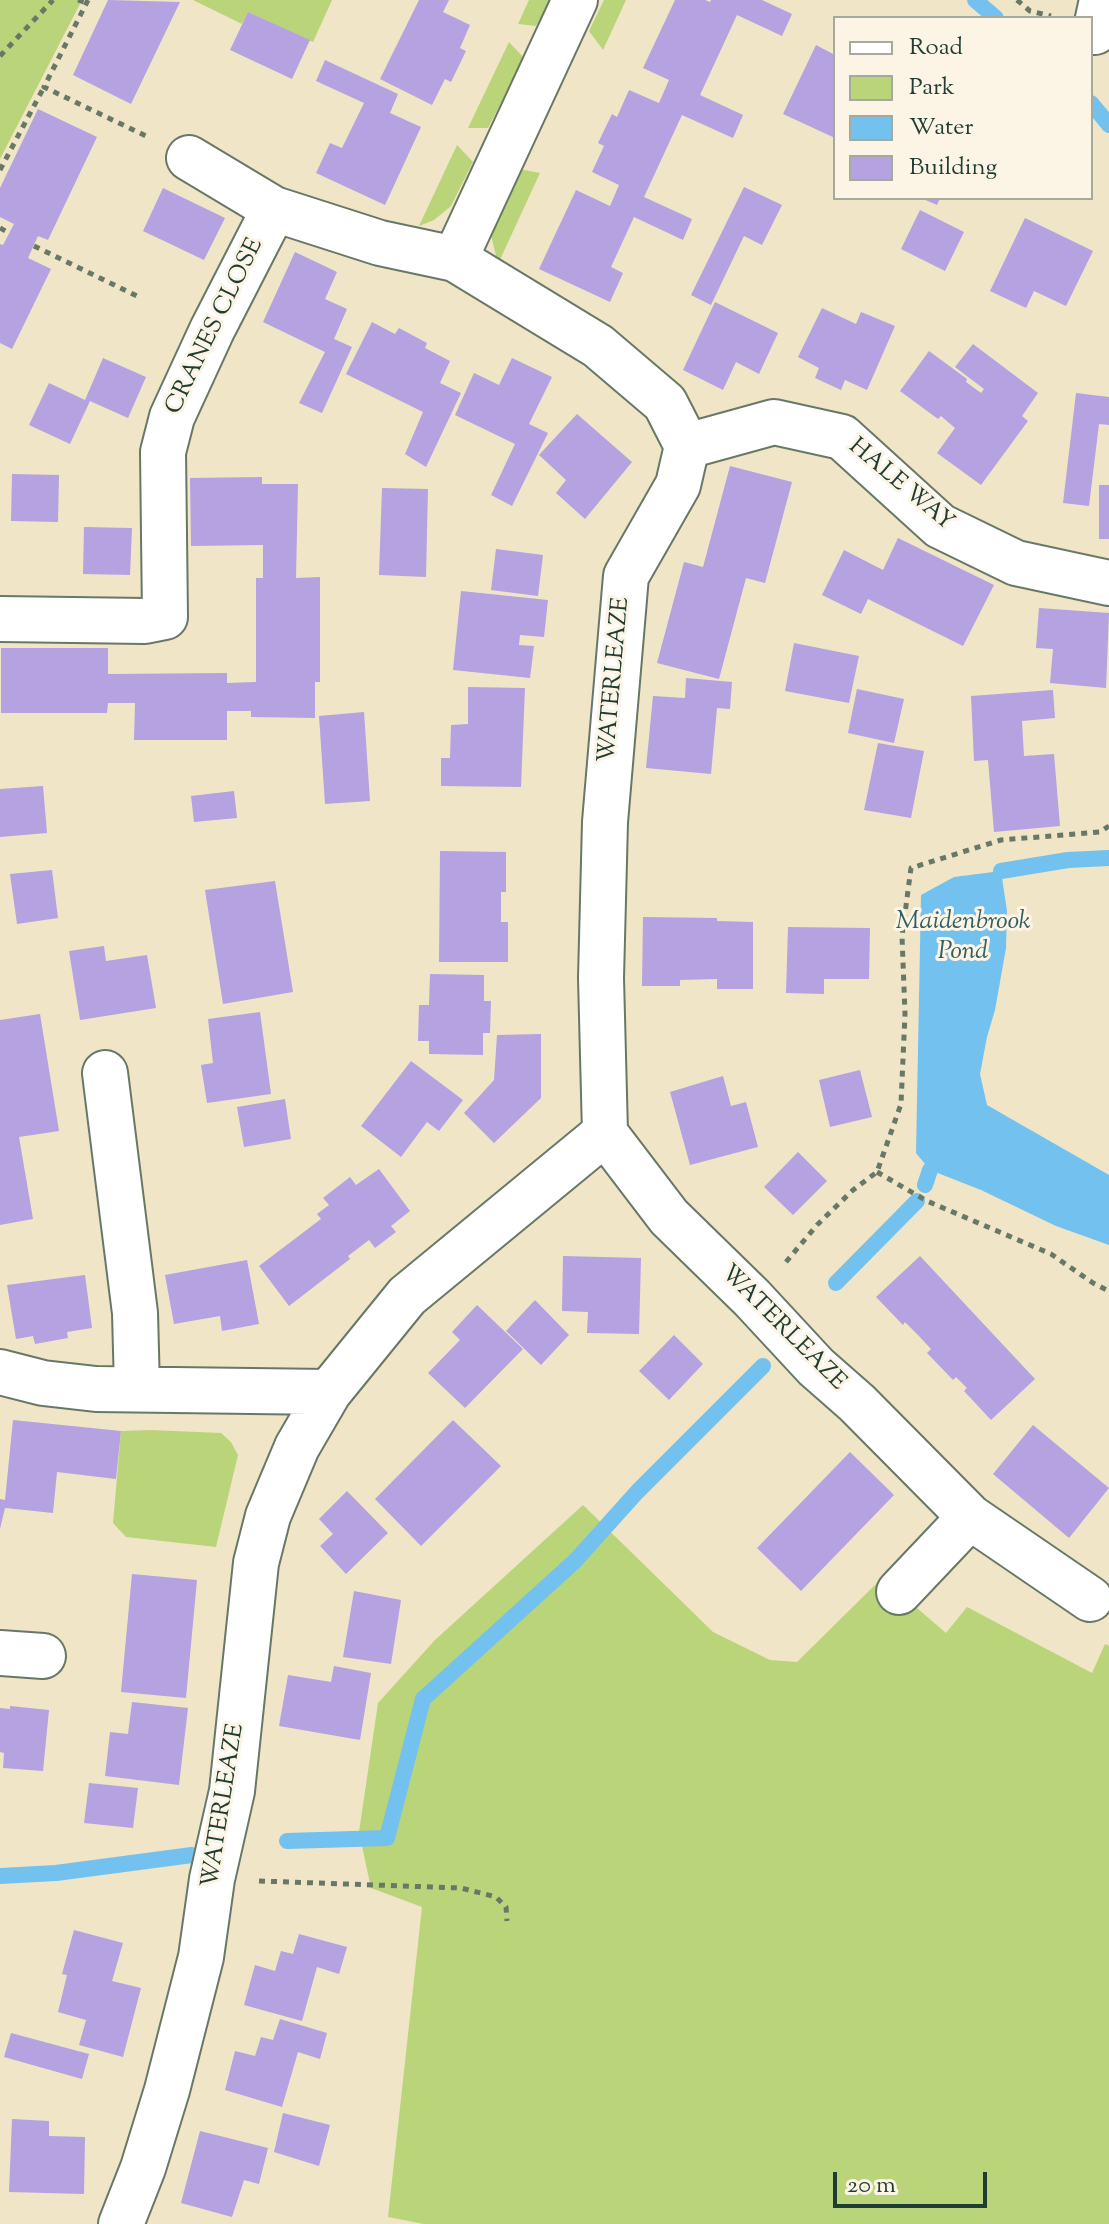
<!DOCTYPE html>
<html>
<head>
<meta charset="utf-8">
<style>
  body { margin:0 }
  #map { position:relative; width:1109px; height:2224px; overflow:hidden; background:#f0e5c7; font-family:"Sorts Mill Goudy",serif }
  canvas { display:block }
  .legend { position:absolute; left:833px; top:16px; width:260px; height:184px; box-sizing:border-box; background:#fcf5e5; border:2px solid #a4ab9e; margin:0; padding:10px 14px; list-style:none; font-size:24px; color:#1f3d34 }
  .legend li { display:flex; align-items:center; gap:16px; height:40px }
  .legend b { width:40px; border:2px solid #a4ab9e }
  .scale { position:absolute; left:833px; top:2172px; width:154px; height:36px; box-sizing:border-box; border:4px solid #1f3d34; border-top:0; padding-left:10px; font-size:24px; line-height:28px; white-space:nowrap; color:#1f3d34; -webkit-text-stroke:6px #fcf5e5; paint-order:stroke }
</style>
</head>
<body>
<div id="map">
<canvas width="1109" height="2224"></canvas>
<ul class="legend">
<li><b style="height:10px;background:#fff"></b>Road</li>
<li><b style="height:22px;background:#bad479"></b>Park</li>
<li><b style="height:22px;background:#73c1ee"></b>Water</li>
<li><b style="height:22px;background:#b4a2e1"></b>Building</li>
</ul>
<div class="scale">20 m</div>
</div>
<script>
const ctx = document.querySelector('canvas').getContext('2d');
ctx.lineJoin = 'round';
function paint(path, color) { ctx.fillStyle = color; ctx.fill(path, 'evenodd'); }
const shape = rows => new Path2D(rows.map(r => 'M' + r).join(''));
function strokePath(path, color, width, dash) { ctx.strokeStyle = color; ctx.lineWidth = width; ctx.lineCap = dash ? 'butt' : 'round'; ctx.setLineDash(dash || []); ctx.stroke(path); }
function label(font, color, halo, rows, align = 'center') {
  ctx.font = font + ' "Sorts Mill Goudy",serif'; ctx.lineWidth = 6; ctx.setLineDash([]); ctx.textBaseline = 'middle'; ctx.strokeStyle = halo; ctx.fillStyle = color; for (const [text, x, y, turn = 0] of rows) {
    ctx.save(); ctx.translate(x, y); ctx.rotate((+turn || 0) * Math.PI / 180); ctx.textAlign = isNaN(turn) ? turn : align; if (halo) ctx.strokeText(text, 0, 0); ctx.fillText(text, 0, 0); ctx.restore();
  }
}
paint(shape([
  [0,0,82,0,0,159],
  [193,0,332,0,313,42,248,12,242,24],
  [529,0,551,0,536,26,518,24],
  [604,0,626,0,603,50,589,31],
  [509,42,524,58,488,128,468,128],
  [457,145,473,162,451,206,434,220,419,226],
  [519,169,540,173,498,264,491,235,497,215],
  [150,1430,221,1433,231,1442,238,1455,216,1547,126,1537,113,1523,121,1431],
  [583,1505,713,1632,770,1660,797,1662,882,1578,946,1633,967,1607,1092,1673,1105,1644,1109,1646,1109,2224,424,2224,388,2217,422,1907,371,1888,359,1832,378,1703,435,1640]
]), '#bad479');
paint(shape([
  [1001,871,1007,911,1006,948,995,1010,987,1037,980,1074,987,1105,1109,1175,1109,1245,1056,1226,981,1190,930,1170,916,1153,921,895,954,877]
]), '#73c1ee');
strokePath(shape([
  [975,0,996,18],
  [1091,103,1109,125],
  [1001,871,1068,860,1109,858],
  [925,1185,930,1170],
  [836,1283,917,1201],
  [287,1841,387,1838,423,1699,575,1561,637,1492,763,1366],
  [0,1876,56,1873,192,1855]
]), '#73c1ee', 16);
paint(shape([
  [108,0,180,2,131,104,73,75],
  [419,0,449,0,443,12,470,25,460,48,466,51,451,82,445,79,432,105,380,79],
  [675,0,705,0,710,2,711,0,762,0,792,14,782,36,737,15,700,95,743,115,733,138,682,115,644,197,692,219,683,240,634,217,611,267,623,273,610,302,539,269,576,190,610,206,619,185,592,172,604,146,598,143,612,114,617,117,629,90,659,103,669,80,643,68],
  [248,12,310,40,292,79,230,50],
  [816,45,835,55,835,138,783,114],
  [325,60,398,94,390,113,421,127,385,205,316,173,330,143,342,148,364,103,316,81],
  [38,109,97,137,48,240,38,236,28,258,51,269,12,349,0,343,0,244,3,245,14,224,0,217,0,188],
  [744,187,782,205,762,245,744,236,711,305,691,295],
  [163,188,225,218,204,260,143,231],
  [921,198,940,198,937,205],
  [920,210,964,232,945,271,901,249],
  [1025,218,1093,251,1066,306,1034,291,1026,308,990,291],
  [295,252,337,272,325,299,347,309,334,339,352,347,322,413,299,403,325,352,263,322],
  [715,302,778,333,759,374,736,362,723,390,683,370],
  [822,308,856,324,861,312,895,326,867,390,845,380,841,390,815,378,819,368,798,357],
  [372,322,395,334,399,328,427,343,425,348,450,361,440,383,461,393,426,467,405,454,423,412,346,374],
  [973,344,1038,393,1022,416,1028,421,981,485,937,453,955,428,941,416,938,419,900,391,929,351,967,379,966,382,981,393,984,389,955,367],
  [103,358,146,377,128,418,90,401,70,444,29,425,49,383,85,400],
  [512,358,552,377,529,424,548,433,512,506,491,495,515,444,455,415,474,373,499,385],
  [1076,393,1109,397,1109,425,1099,424,1089,506,1063,503],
  [577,414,632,462,585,519,556,493,566,480,539,455],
  [730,466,792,482,765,583,746,578,719,679,657,663,684,562,703,567],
  [12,474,59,475,58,522,11,521],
  [262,477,262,484,298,484,296,578,320,577,320,682,315,682,315,718,251,717,251,711,227,711,227,740,134,740,135,703,108,703,107,713,1,713,1,648,108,648,108,674,227,673,227,683,256,682,256,578,263,578,263,545,191,546,190,478],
  [1099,485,1109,485,1109,539,1099,539],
  [382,488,428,489,426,577,379,575],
  [84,527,132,528,130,575,83,574],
  [898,538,994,585,963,646,868,599,861,614,822,595,844,550,883,570],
  [496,549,543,555,538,596,491,590],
  [461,591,548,600,544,637,520,635,519,645,534,646,530,678,453,670],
  [1039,608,1109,613,1106,688,1050,683,1053,649,1036,648],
  [794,643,859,656,849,703,785,691],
  [686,678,732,682,730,709,717,708,711,774,646,768,653,696,685,698],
  [468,687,525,688,521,787,441,786,441,758,450,758,451,725,468,724],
  [857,689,904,699,894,743,848,733],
  [1053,690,1055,718,1022,721,1024,756,1054,754,1060,826,994,832,988,760,974,761,971,696],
  [364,712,370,801,325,804,319,716],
  [878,743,924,751,911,818,864,810],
  [43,786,47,833,0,837,0,789],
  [234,791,237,818,194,822,191,796],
  [440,851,506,852,506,892,501,892,501,922,508,922,508,962,439,962],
  [52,870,58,918,17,924,10,874],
  [275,881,293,992,223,1004,205,890],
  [643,917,717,918,717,921,753,922,753,989,717,989,717,979,680,980,680,986,642,986],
  [788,927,870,928,869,979,824,979,824,994,786,993],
  [104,946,106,961,147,955,156,1008,80,1020,69,951],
  [430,974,484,975,484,1001,491,1001,490,1033,483,1033,483,1055,429,1054,429,1041,418,1041,419,1005,429,1005],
  [260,1012,271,1094,207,1103,201,1065,213,1063,208,1019],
  [40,1014,59,1131,19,1137,33,1219,0,1225,0,1020],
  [541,1034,541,1098,494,1143,464,1113,494,1080,497,1035],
  [411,1061,463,1100,439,1131,427,1122,401,1157,361,1126],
  [860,1070,872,1117,830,1127,819,1080],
  [723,1076,731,1106,746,1102,758,1147,690,1165,670,1092],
  [285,1099,291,1139,244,1147,237,1107],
  [798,1152,827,1181,793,1215,764,1187],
  [379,1169,410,1211,391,1226,396,1232,375,1248,369,1240,348,1256,350,1259,289,1306,259,1266,321,1219,317,1214,329,1205,323,1198,350,1177,356,1185],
  [563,1256,641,1258,639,1334,587,1333,588,1312,562,1311],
  [920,1256,1035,1379,991,1420,964,1391,967,1388,956,1377,953,1380,927,1353,931,1349,918,1335,905,1322,903,1325,876,1297],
  [247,1260,259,1324,222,1331,220,1316,174,1324,165,1275],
  [85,1275,92,1328,67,1332,68,1338,35,1344,33,1336,16,1339,7,1285],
  [535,1300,569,1335,541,1365,506,1331],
  [477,1305,523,1349,465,1408,428,1373,460,1340,452,1332],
  [674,1335,703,1364,669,1400,639,1371],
  [13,1420,121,1431,116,1479,57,1472,53,1513,5,1508,0,1529,0,1499,5,1500],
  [453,1420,501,1466,421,1546,375,1499],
  [1033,1425,1109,1488,1069,1538,993,1474],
  [850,1452,894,1495,801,1591,757,1548],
  [347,1491,388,1533,346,1574,320,1546,333,1534,319,1519],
  [132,1574,197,1580,186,1698,121,1692],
  [354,1591,401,1600,391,1664,343,1657],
  [334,1666,371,1673,360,1740,279,1726,288,1675,331,1682],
  [132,1702,188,1708,179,1785,105,1776,110,1732,128,1734],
  [10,1706,49,1710,43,1771,3,1768,4,1753,0,1752,0,1708,10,1709],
  [89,1783,138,1788,133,1828,84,1823],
  [74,1930,123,1943,112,1981,141,1988,123,2057,79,2045,86,2020,58,2012,67,1975,62,1974],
  [299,1934,347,1947,339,1974,317,1967,302,2021,244,2005,255,1965,275,1971,281,1951,293,1954],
  [280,2019,327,2033,320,2059,298,2052,282,2107,225,2090,235,2051,255,2056,261,2037,273,2040],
  [11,2033,89,2054,82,2079,4,2057],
  [283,2113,330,2125,319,2166,274,2152],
  [12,2119,49,2121,49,2136,85,2137,84,2194,9,2192],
  [200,2131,268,2148,259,2184,244,2180,232,2217,181,2203]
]), '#b4a2e1');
const minor = shape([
  [575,0,455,259,598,346,665,403,687,446,678,485,626,576,605,822,601,978,605,1133,669,1217,752,1298,816,1367,857,1403,970,1517,1090,1599],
  [1095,32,1102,0],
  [189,158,274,209],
  [687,446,774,422,842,437,940,526,1016,563,1109,583],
  [0,619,145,621,165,617,163,452,172,417,212,330,274,209,380,243,455,259],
  [105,1073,135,1313,137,1388],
  [0,1372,43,1383,96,1389,329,1392],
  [899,1592,970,1517],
  [0,1653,43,1656],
  [121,2224,143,2168,167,2090,201,1957,212,1879,232,1791,256,1563,268,1516,297,1447,329,1392,407,1296,605,1133]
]);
strokePath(minor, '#687867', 48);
strokePath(shape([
  [78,0,87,3],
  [88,0,44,87,146,136],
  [1017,0,1030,11,1051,16],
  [0,56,53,0],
  [0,170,44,87],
  [0,228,9,233],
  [34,246,141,298],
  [877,1172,927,1201,1051,1254,1093,1283,1109,1291],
  [786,1262,817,1225,853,1190,877,1172,901,1104,905,1014,902,936,911,868,1001,840,1100,832,1109,826],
  [259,1881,461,1888,496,1897,506,1907,507,1921]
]), '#687867', 5, [6, 6]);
strokePath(minor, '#fff', 44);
label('24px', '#1f3d34', '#fcf5e5', [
  ["CRANES CLOSE",216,327,-64],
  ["HALE WAY",900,486,40],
  ["WATERLEAZE",616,680,-85],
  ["WATERLEAZE",782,1329,45],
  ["WATERLEAZE",225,1806,-81]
]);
label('italic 26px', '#345e62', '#fcf5e5', [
  ["Maidenbrook",963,924],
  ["Pond",963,954]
]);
</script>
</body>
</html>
